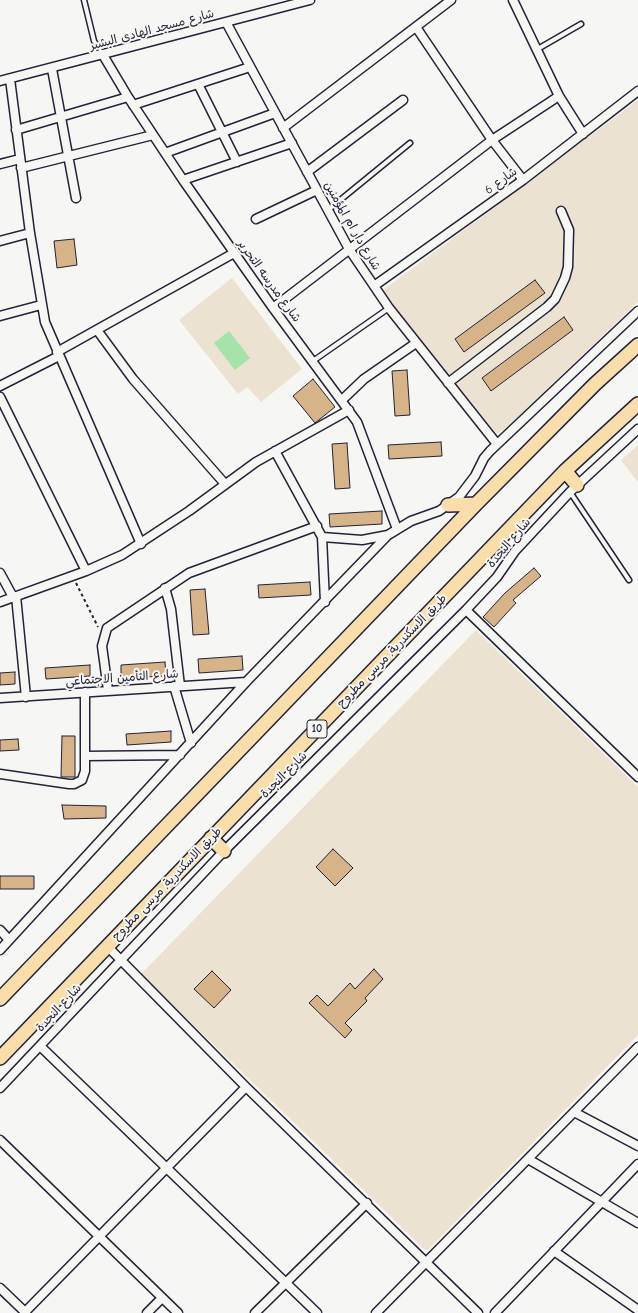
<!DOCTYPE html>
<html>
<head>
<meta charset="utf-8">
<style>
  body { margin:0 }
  canvas { display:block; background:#f6f6f2 }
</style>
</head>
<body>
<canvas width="638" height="1313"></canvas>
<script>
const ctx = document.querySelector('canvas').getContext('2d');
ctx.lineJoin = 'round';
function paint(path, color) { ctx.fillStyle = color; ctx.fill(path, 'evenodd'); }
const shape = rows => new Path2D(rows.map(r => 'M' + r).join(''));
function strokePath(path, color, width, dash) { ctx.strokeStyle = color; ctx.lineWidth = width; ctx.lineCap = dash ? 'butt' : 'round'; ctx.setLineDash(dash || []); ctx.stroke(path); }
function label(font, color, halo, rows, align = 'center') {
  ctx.font = font + ' "Comic Neue","Playpen Sans Arabic",sans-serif'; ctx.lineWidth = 4; ctx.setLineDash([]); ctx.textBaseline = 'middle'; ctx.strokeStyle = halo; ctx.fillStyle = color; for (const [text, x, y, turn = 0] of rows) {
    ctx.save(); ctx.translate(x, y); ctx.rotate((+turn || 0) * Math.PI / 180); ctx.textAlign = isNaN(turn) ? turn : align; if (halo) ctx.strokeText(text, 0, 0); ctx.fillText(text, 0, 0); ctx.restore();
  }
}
paint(shape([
  [638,100,638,302,506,428,497,434,382,291],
  [232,278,302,369,261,402,247,387,238,394,179,320],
  [638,445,638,482,621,460],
  [476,630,638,787,638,1035,428,1250,424,1249,141,974]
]), '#ece2d2');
paint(shape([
  [229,331,250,358,235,370,214,343]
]), '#a5e3ab');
const building = shape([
  [74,239,77,265,57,268,54,241,74,239],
  [535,280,545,293,464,352,455,339,535,280],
  [564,317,573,330,491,391,482,378,564,317],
  [407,370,410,415,395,416,392,371,407,370],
  [313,379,335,407,315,423,293,396,313,379],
  [441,442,442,456,389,459,388,445,441,442],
  [347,443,350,488,335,489,332,444,347,443],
  [382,511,382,524,330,527,329,514,382,511],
  [534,568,541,576,513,600,516,603,494,627,483,617,505,593,534,568],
  [310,582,311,595,259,598,258,585,310,582],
  [205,589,209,634,193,635,190,590,205,589],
  [242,656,243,670,199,673,198,659,242,656],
  [165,662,166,676,121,678,121,665,165,662],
  [90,665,90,676,46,679,45,668,90,665],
  [15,672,15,684,0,685,0,673,15,672],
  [171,731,171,742,127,745,126,734,171,731],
  [62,736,75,736,75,777,61,777,62,736],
  [18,739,19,750,0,751,0,740,18,739],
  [62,805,106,806,106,818,64,819,62,805],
  [333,849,353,868,335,886,316,867,333,849],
  [0,876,34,876,34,889,0,889,0,876],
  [374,969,383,979,365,998,367,1001,345,1023,352,1030,345,1038,309,1003,317,995,328,1006,350,983,355,989,374,969],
  [212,971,231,990,214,1008,194,989,212,971]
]);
paint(building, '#d6b388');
strokePath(building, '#22223b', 1);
const lane = shape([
  [84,0,94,41,102,54],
  [536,50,581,24],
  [328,210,410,143],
  [313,361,389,308],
  [570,492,629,580]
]);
const street = shape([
  [513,0,559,96,583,134],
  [226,22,349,249,389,308,497,444],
  [416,27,492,140,523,180],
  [103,55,128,97,183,180,273,308,357,422,397,529],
  [52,69,76,198],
  [10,79,30,233,45,322,141,544],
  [0,81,310,0],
  [198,84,237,162],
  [133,105,250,67],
  [283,128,451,0],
  [16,130,128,97],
  [165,153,275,113],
  [0,164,20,159],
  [21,168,153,135],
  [307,172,403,100],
  [183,180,292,143],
  [256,219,317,190],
  [0,241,30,233],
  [374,286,523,180,638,91],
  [273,308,492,140,559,96],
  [0,316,41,305],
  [97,330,133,379,225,484],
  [57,352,234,253],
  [448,383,547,307,555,299,565,278,568,267,569,230,561,211],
  [0,386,59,356],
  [0,397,86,571],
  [342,400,364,379,416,343],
  [275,451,322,537,325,602],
  [322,537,362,540,388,535],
  [0,573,13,597],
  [165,588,171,609,180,686],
  [16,596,26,697],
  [0,602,86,571,122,555,189,511,256,462,349,410],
  [466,610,638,777],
  [174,686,191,743],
  [108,690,102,646,107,628,189,573,317,526],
  [0,698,246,682],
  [85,756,180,755],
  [0,774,69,784,74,784,82,780,85,771,85,692],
  [0,930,9,940],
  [107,946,246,1087,478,1313],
  [0,950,246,682,388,535,411,521,439,511,459,497,475,476,484,458,490,451,638,311],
  [40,1046,317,1313],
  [0,1088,224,851,466,610,497,577,515,551,570,492,638,429],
  [574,1112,638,1146],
  [0,1140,178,1313],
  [528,1159,638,1223],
  [554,1251,638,1310],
  [0,1288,26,1313],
  [25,1312,246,1087],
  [147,1313,162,1298],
  [255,1313,367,1203],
  [376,1313,638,1047],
  [495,1313,638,1164]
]);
const primary = shape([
  [565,471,577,485],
  [448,505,476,504],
  [211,838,224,851],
  [0,999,476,504,595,384,638,345],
  [0,1058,565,471,638,404]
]);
strokePath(lane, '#22223b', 7);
strokePath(street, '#22223b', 11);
strokePath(primary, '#22223b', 16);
strokePath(shape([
  [76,583,98,627]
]), '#22223b', 2, [3, 3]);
strokePath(lane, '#f6f6f2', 4);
strokePath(street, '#f6f6f2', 8);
strokePath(primary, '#f9deab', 13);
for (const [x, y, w] of [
  [317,729,20]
]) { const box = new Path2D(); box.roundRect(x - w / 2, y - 9, w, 18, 3); ctx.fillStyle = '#f6f6f2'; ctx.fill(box); strokePath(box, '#22223b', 1); }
label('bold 11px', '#22223b', null, [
  ["10",317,729]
]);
label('12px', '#22223b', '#f6f6f2', [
  ["شارع مسجد الهادى البشير",152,30,-15],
  ["شارع 6",501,181,-36],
  ["شارع دار ام المؤمنين",352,226,60],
  ["شارع مدرسه التحرير",269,281,54],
  ["شارع النجدة",509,543,-50],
  ["طريق الاسكندرية, مرسى مطروح",392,651,-46],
  ["شارع التأمين الاجتماعي",122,678,-4],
  ["شارع النجدة",284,775,-45],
  ["طريق الاسكندرية, مرسى مطروح",167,884,-46],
  ["شارع النجدة",59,1008,-47]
]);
</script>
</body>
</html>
